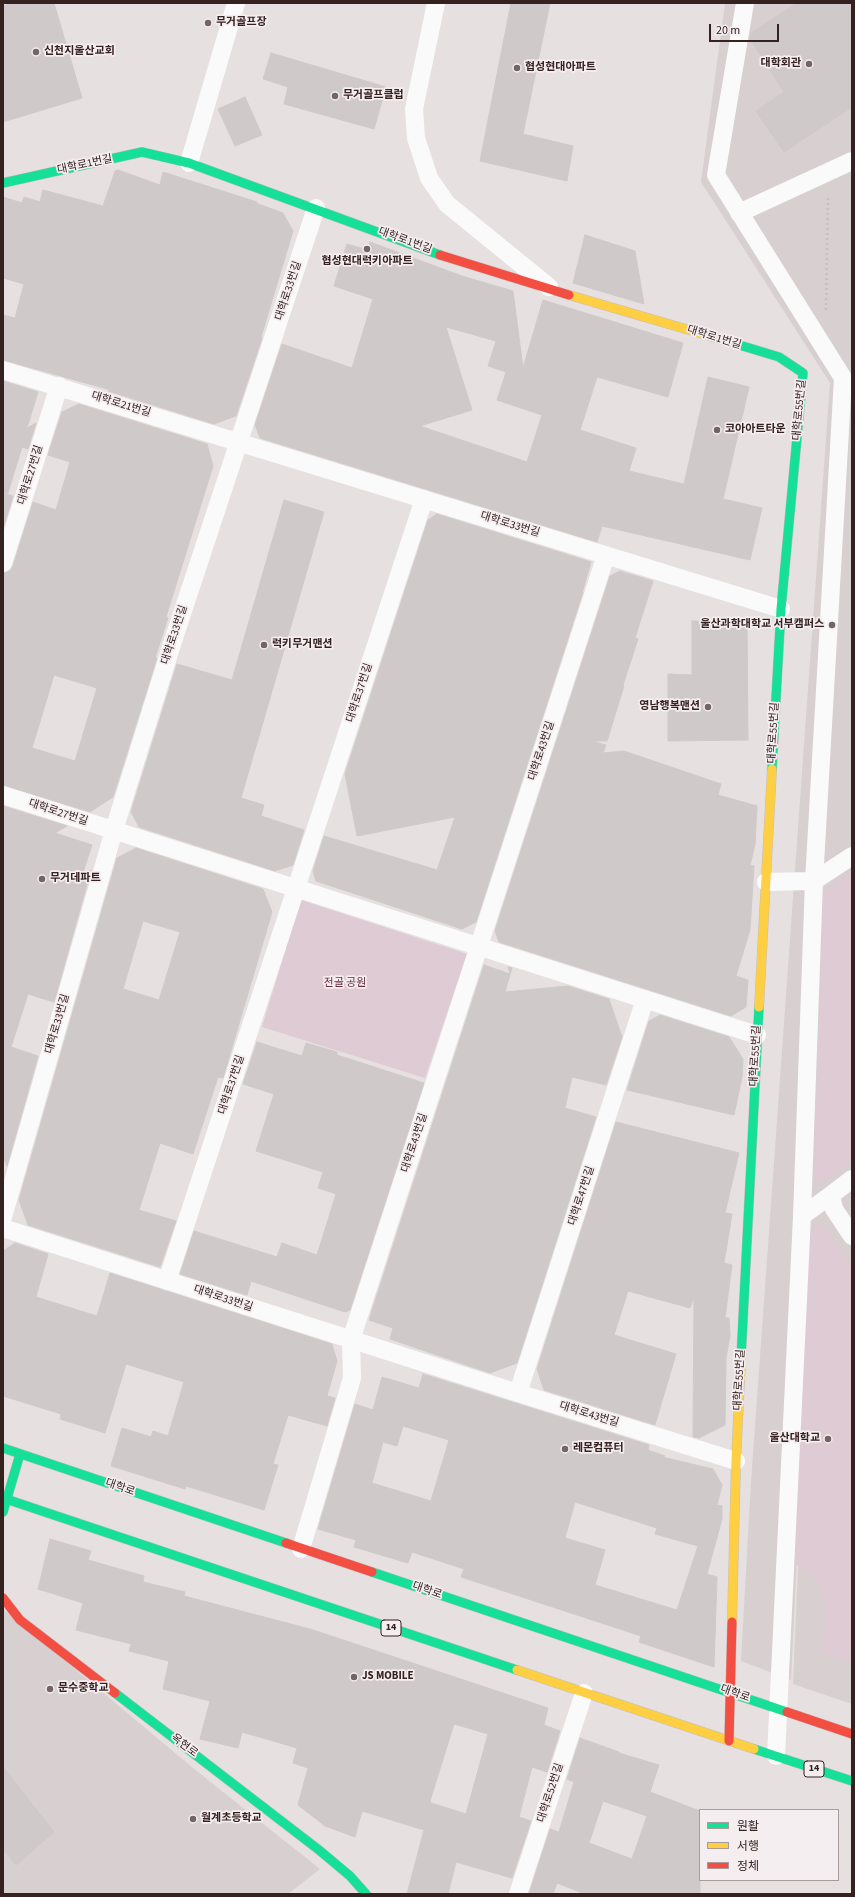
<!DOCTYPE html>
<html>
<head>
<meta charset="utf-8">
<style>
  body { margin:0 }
  #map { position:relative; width:855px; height:1897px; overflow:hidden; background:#e6e0e1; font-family:"Source Sans 3","Noto Sans KR",sans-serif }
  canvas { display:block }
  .frame { position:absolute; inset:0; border:4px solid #362121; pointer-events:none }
  .legend { position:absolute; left:699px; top:1809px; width:140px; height:72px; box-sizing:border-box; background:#f5eef0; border:1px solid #a99c9d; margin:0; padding:5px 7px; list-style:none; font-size:12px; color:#362121 }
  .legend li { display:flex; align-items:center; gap:8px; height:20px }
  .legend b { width:20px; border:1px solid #a99c9d }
  .scale { position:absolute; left:709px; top:24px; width:70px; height:18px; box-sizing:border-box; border:2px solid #362121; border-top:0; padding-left:5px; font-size:12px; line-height:14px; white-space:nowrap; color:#362121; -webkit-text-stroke:3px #f5eef0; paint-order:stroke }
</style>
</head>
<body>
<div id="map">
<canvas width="855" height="1897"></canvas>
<div class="frame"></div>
<ul class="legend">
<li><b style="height:5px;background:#16e098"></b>원활</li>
<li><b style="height:5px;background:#ffcf43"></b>서행</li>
<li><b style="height:5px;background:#f24e42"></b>정체</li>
</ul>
<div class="scale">20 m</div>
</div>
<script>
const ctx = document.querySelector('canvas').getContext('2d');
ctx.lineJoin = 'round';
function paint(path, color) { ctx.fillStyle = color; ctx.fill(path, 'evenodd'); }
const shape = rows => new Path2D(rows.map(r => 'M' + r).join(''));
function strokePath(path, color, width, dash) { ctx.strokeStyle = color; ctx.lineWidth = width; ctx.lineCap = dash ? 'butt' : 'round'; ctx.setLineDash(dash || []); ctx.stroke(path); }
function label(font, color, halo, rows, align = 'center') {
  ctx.font = font + ' "Source Sans 3","Noto Sans KR",sans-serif'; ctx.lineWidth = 3.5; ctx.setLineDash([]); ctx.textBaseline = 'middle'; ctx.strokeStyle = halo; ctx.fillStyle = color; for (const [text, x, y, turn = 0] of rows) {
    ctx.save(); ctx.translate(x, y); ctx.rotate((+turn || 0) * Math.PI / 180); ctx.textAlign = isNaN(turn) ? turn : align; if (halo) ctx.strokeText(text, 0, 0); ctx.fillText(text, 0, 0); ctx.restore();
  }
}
paint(shape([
  [725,3,852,3,852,1704,793,1684,808,1335,791,1680,741,1661,751,1482,830,383,701,182],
  [3,1609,193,1768,320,1869,288,1894,3,1894]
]), '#d7cfd0');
paint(shape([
  [852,871,852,1162,820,1184,814,1177,823,891],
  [301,900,467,954,425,1078,262,1027],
  [816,1225,826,1228,852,1264,852,1663,819,1652,824,1638,826,1607,821,1590,813,1576,793,1562,808,1232]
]), '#decbd3');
const building = shape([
  [11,3,54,3,82,98,3,122,3,6,11,3],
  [511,3,550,3,523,134,573,146,567,181,480,161,511,3],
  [797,3,852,3,852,107,784,152,756,111,784,92,750,39,751,33,797,3],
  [271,53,386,87,374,129,284,104,288,87,263,79,271,53],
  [245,97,262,135,235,146,218,109,245,97],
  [118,170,160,185,163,172,257,202,256,203,283,213,293,231,261,337,262,338,236,416,214,424,108,391,111,390,3,360,3,315,15,318,24,284,3,278,3,197,22,203,24,197,40,202,43,190,103,206,115,171,118,170],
  [585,235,635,251,644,304,573,283,585,235],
  [370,242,462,276,513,291,523,368,543,300,683,343,668,397,597,377,580,430,636,448,629,471,684,484,708,377,749,387,723,499,762,508,750,560,602,526,597,542,260,438,255,425,282,344,352,368,373,299,334,286,347,244,368,250,370,242],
  [446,327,496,341,488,366,506,372,497,400,542,415,527,462,420,426,472,410,446,327],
  [3,381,38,392,27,428,36,423,28,449,22,447,8,493,3,493,3,381],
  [79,404,207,444,213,466,166,617,168,618,155,658,157,658,113,797,90,812,3,785,3,573,10,571,13,566,33,502,56,510,70,462,48,455,62,412,79,404],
  [54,675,97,688,75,761,32,748,54,675],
  [3,493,13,496,3,528,3,493],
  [284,500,324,512,241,798,264,805,261,816,304,830,293,865,275,871,139,827,131,812,177,664,232,680,284,500],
  [437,514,591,562,582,593,583,592,476,922,462,929,316,881,313,871,324,836,437,870,455,817,357,836,345,774,428,520,437,514],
  [620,571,653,581,635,638,638,639,623,685,624,686,607,741,592,741,606,745,603,753,624,751,721,784,718,795,757,806,755,845,750,865,754,866,750,930,736,976,748,980,746,1007,731,1016,499,942,495,931,610,576,620,571],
  [692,621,747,621,748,740,668,741,668,674,692,675,692,621],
  [3,806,67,826,55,833,92,845,82,875,91,870,54,1002,28,994,11,1047,38,1056,7,1166,3,1157,3,806],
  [136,848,263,889,272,912,223,1078,218,1077,193,1154,160,1143,139,1210,176,1221,160,1267,28,1225,19,1200,117,858,136,848],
  [143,921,180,932,159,1000,123,989,143,921],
  [484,965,510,974,508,967,512,968,505,992,568,986,609,999,622,1037,606,1085,572,1077,565,1108,596,1117,517,1363,490,1373,390,1339,393,1328,369,1320,484,965],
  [660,1015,729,1037,743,1059,742,1077,734,1115,627,1090,649,1021,660,1015],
  [257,1042,302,1056,306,1043,337,1052,337,1055,424,1083,350,1310,345,1312,251,1281,247,1295,180,1274,194,1231,277,1257,282,1243,317,1255,336,1194,318,1188,323,1172,256,1151,274,1094,243,1084,257,1042],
  [616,1122,739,1153,725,1213,732,1214,724,1263,732,1265,725,1318,729,1318,730,1336,726,1358,725,1425,699,1438,693,1437,694,1297,690,1308,628,1291,614,1335,676,1354,655,1425,544,1390,537,1369,616,1122],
  [15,1243,48,1254,36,1297,97,1316,110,1273,332,1344,337,1361,327,1396,335,1398,327,1426,288,1415,273,1464,278,1465,264,1510,186,1486,185,1489,111,1466,122,1428,151,1437,153,1431,168,1436,184,1382,126,1364,105,1433,60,1419,61,1414,3,1396,3,1251,15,1243],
  [423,1374,649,1445,648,1450,665,1456,662,1457,713,1469,722,1485,717,1505,722,1506,722,1519,707,1574,717,1577,714,1667,639,1642,641,1636,461,1577,464,1569,412,1552,408,1563,354,1547,356,1540,318,1529,355,1404,373,1410,382,1377,419,1388,423,1374],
  [403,1426,449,1440,431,1501,372,1483,383,1442,397,1446,403,1426],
  [575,1502,657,1528,655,1534,698,1546,677,1610,595,1585,605,1550,565,1538,575,1502],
  [50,1539,91,1551,88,1560,144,1576,143,1582,185,1592,184,1596,310,1629,548,1708,544,1725,560,1731,547,1772,532,1767,519,1817,531,1821,512,1878,456,1862,448,1894,407,1894,424,1830,362,1811,355,1837,325,1826,298,1805,308,1768,293,1763,297,1748,242,1732,238,1748,200,1739,210,1701,163,1689,169,1661,129,1651,131,1644,76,1630,83,1603,38,1589,50,1539],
  [454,1724,488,1734,466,1814,431,1803,430,1801,454,1724],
  [580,1738,619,1752,619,1753,659,1765,650,1792,700,1811,700,1894,585,1894,557,1883,553,1894,529,1894,550,1829,559,1832,574,1782,567,1779,580,1738],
  [603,1801,647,1816,632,1859,589,1843,603,1801],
  [3,1767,54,1832,16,1865,3,1849,3,1767]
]);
paint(building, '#cfc9ca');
strokePath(building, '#cfc9ca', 1);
const fast = shape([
  [3,183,142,152,189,163,440,255],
  [713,337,779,357,803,373,781,609,772,769],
  [741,1358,759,1007],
  [3,1448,286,1543],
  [3,1498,517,1670],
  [3,1512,20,1454],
  [372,1572,787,1712],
  [115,1693,319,1850,350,1876,366,1894],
  [754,1749,852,1781]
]);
const slow = shape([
  [569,295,713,337],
  [759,1007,772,769],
  [732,1622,736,1461,741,1358],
  [517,1670,754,1749]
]);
const jam = shape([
  [440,255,569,295],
  [286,1543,372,1572],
  [3,1598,20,1620,115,1693],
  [787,1712,852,1734],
  [729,1741,732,1622]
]);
strokePath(fast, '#c6bdbe', 10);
strokePath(slow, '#c6bdbe', 10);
strokePath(jam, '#c6bdbe', 10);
strokePath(shape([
  [826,310,828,195]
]), '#c7bfbf', 2.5, [2, 3]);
strokePath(shape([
  [436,3,414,109,416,138,429,178,447,204,549,287],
  [745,3,716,175,843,378,814,881,802,1216,776,1756],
  [189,163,236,3],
  [739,213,852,161],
  [3,370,781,609],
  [3,563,59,386],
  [3,795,757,1035],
  [766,882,814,881,852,856],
  [852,1179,831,1195,834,1209,852,1236],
  [802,1216,831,1195],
  [3,1217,114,830,172,644,316,208],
  [3,1228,518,1393,736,1461],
  [167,1281,424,499],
  [518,1393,645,999],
  [301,1549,352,1378,351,1340,606,555],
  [518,1894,584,1693]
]), '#fbfafa', 18);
strokePath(fast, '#16e098', 9);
strokePath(slow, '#ffcf43', 9);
strokePath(jam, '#f24e42', 9);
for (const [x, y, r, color] of [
  [208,23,4,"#746464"],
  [36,52,4,"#746464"],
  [809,64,4,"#746464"],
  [517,68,4,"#746464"],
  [335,96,4,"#746464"],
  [367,249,4,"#746464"],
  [717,430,4,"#746464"],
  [832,625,4,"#746464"],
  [264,645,4,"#746464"],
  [708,707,4,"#746464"],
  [42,879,4,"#746464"],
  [828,1439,4,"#746464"],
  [565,1449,4,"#746464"],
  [354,1677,4,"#746464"],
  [50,1689,4,"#746464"],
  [193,1819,4,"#746464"]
]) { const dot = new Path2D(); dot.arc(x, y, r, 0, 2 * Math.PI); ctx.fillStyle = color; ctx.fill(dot); strokePath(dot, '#f5eef0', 1.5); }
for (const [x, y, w] of [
  [391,1628,20],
  [814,1769,20]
]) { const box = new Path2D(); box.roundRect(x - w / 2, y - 8, w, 16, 3); ctx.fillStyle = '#f5eef0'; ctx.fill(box); strokePath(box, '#362121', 1); }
label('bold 10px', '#362121', null, [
  ["14",391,1628],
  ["14",814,1769]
]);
label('bold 11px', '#362121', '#f5eef0', [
  ["무거골프장",216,23],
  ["신천지울산교회",44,52],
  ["대학회관",801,64,"right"],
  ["협성현대아파트",525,68],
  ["무거골프클럽",343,96],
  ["협성현대럭키아파트",367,262,"center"],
  ["코아아트타운",725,430],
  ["울산과학대학교 서부캠퍼스",824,625,"right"],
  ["럭키무거맨션",272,645],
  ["영남행복맨션",700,707,"right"],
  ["무거데파트",50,879],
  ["울산대학교",820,1439,"right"],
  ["레몬컴퓨터",573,1449],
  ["JS MOBILE",362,1677],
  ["문수중학교",58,1689],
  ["월계초등학교",201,1819]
], 'left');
label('11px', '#362121', '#f5eef0', [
  ["대학로1번길",85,165,-12],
  ["대학로1번길",405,241,20],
  ["대학로33번길",289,291,-72],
  ["대학로1번길",714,338,17],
  ["대학로21번길",121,405,17],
  ["대학로55번길",800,410,-85],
  ["대학로27번길",31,475,-73],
  ["대학로33번길",510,525,17],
  ["대학로33번길",175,635,-72],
  ["대학로37번길",360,693,-72],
  ["대학로55번길",774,733,-87],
  ["대학로43번길",542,751,-72],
  ["대학로27번길",58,813,18],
  ["대학로33번길",58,1024,-74],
  ["대학로55번길",756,1056,-87],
  ["대학로37번길",232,1085,-72],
  ["대학로43번길",415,1143,-72],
  ["대학로47번길",582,1196,-72],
  ["대학로33번길",223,1299,18],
  ["대학로55번길",740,1380,-87],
  ["대학로43번길",589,1415,17],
  ["대학로",120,1488,19],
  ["대학로",427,1591,19],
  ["대학로",735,1694,19],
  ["옥현로",184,1746,37],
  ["대학로52번길",551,1793,-72]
]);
label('11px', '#692f43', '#f5eef0', [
  ["전골 공원",345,984]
]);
</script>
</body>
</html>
